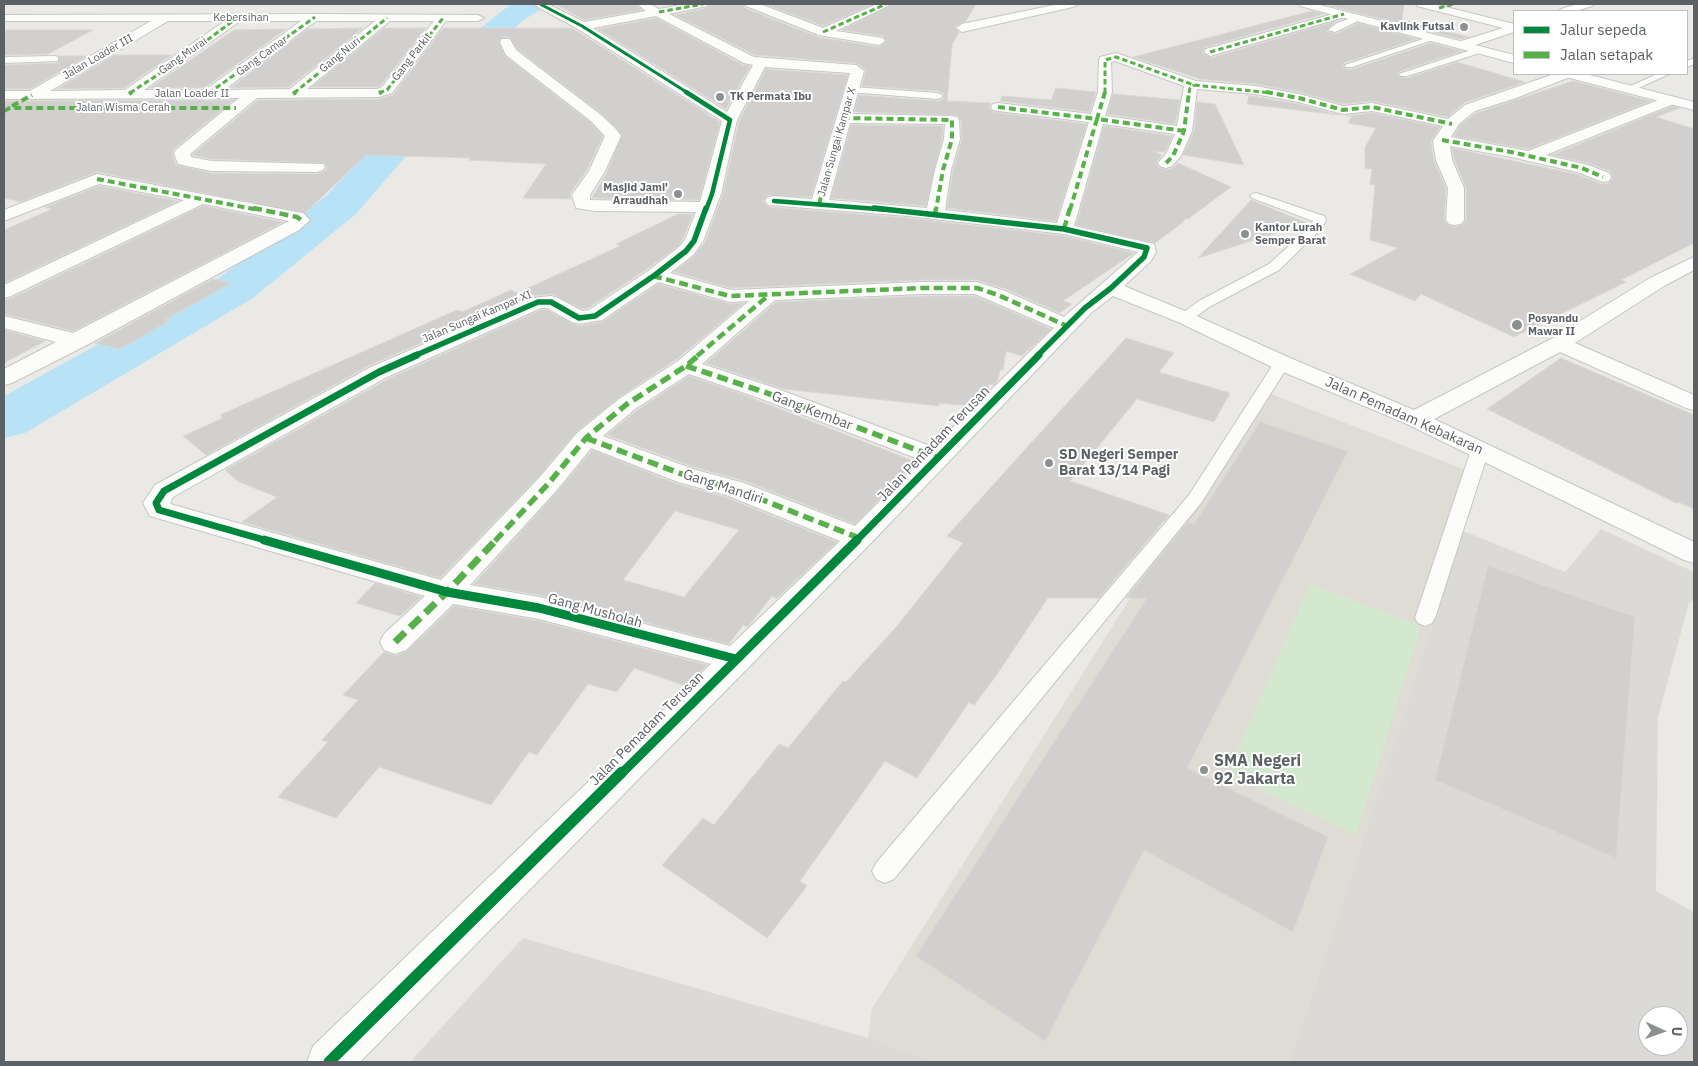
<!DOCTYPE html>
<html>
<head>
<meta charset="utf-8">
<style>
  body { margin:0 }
  #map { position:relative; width:1698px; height:1066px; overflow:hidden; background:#ebe9e5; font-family:"IBM Plex Sans",sans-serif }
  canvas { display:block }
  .frame { position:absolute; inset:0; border:5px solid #5b6064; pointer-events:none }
  .legend { position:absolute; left:1513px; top:10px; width:175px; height:65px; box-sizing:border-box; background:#fff; border:1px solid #bdbfc1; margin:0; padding:6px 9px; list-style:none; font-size:15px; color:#5b6064 }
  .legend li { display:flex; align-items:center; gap:10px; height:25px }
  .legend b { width:25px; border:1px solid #bdbfc1 }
  .north { position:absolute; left:1638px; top:1006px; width:50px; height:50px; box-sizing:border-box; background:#fff; border:1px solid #bdbfc1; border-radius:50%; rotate:92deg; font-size:14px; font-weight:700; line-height:20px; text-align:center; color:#5b6064 }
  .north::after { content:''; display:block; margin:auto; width:18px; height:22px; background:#8d9091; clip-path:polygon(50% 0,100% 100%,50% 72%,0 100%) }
</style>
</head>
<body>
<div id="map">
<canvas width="1698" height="1066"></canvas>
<div class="frame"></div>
<ul class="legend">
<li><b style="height:6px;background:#00873e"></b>Jalur sepeda</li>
<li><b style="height:6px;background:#58b04a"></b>Jalan setapak</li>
</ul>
<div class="north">U</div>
</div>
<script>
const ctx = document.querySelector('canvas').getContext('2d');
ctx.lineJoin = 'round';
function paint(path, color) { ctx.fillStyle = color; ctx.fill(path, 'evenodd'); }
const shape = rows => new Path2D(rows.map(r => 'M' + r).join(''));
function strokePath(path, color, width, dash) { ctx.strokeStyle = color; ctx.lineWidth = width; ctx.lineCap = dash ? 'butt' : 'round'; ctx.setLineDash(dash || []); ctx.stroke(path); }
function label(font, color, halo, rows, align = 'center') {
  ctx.font = font + ' "IBM Plex Sans",sans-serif'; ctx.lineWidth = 4; ctx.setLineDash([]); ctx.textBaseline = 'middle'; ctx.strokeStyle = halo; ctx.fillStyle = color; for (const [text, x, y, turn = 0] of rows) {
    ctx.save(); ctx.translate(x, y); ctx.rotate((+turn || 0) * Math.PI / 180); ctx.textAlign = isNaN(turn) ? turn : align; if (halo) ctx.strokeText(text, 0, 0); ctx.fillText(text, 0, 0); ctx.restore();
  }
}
paint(shape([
  [1601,529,1694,572,1694,599,1689,603,1658,717,1656,891,1694,912,1694,1062,1290,1062,1463,531,1565,572],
  [1648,1016,1678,1016,1678,1046,1648,1046],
  [523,938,868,1038,935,1062,410,1062]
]), '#dcdad6');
paint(shape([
  [1261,390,1481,476,1290,1062,935,1062,868,1038,872,1009]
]), '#dfdbd5');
paint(shape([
  [1310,584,1421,626,1356,835,1227,774]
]), '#d4e8cf');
paint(shape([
  [511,4,544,4,540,10,522,21,495,46,450,105,356,214,253,298,25,433,4,438,4,396,219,278,326,196,426,91,473,34,511,4]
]), '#b8e3f7');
const building = shape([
  [555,4,635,4,642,10,584,20,555,4],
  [710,4,742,4,745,8,818,37,879,47,887,41,883,36,842,30,894,4,976,4,966,21,954,27,959,32,952,45,947,101,991,103,989,108,993,112,1087,124,1056,221,947,208,953,170,962,139,961,120,957,115,854,112,859,95,938,101,944,98,944,94,938,91,862,86,866,70,856,63,755,55,675,15,707,8,710,4],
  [765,4,873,4,823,26,765,4],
  [1340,4,1404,4,1402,20,1469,37,1460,39,1331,6,1340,4],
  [1312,11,1324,14,1206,47,1202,52,1211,58,1336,21,1326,31,1336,34,1358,23,1417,39,1344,63,1343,66,1346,69,1353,69,1431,43,1462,51,1398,72,1397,74,1400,77,1408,78,1457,62,1525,82,1464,103,1448,117,1372,101,1343,104,1299,92,1255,84,1200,79,1133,57,1312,11],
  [656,18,743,65,750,66,726,109,598,29,656,18],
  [363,28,289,87,230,88,308,29,363,28],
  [384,28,426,28,381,85,377,87,312,87,384,28],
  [443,28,572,28,720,122,699,200,592,198,607,172,622,135,602,114,517,49,510,37,502,37,498,41,505,56,590,122,603,136,587,170,570,194,571,199,523,198,546,164,468,160,471,158,366,155,305,213,97,172,20,202,4,198,4,101,234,100,174,149,172,154,176,165,211,173,317,174,325,171,327,168,325,163,211,159,192,155,258,100,379,99,393,95,443,28],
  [286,29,204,88,150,88,234,30,286,29],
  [4,30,93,30,48,54,4,55,4,30],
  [114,55,172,55,124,88,57,89,114,55],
  [59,56,87,56,30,89,4,89,4,65,58,63,59,56],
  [766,69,848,75,811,197,768,195,763,201,768,207,908,218,1064,236,1134,253,1063,301,1072,304,1060,313,1006,289,977,280,922,280,731,288,674,272,694,256,705,242,723,194,739,121,766,69],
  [1573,81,1651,101,1528,149,1454,136,1460,125,1476,113,1573,81],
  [1056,88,1096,92,1090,112,1000,101,1002,96,1051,100,1056,88],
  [1113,94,1180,100,1175,124,1107,114,1113,94],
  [1246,95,1298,104,1339,115,1247,104,1249,96,1246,95],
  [1197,102,1215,104,1244,165,1183,155,1194,131,1197,102],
  [1673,106,1680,108,1656,117,1694,129,1694,243,1621,280,1626,282,1514,337,1421,294,1415,301,1350,274,1398,248,1370,240,1375,185,1370,184,1372,169,1365,168,1365,147,1376,128,1348,123,1352,116,1346,116,1372,113,1440,127,1431,141,1434,161,1446,188,1444,220,1448,225,1455,227,1462,225,1466,220,1466,188,1454,159,1452,148,1576,174,1602,184,1609,183,1613,178,1610,171,1588,163,1552,155,1673,106],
  [851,125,943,126,942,139,926,206,831,198,851,125],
  [1104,126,1172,136,1165,152,1153,151,1162,155,1156,163,1158,167,1167,170,1173,168,1178,163,1231,187,1188,219,1186,218,1182,223,1155,243,1076,225,1104,126],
  [99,186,178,201,4,283,4,230,52,209,45,207,99,186],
  [1251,200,1307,223,1198,258,1251,200],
  [203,206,283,222,73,331,4,314,4,300,12,298,203,206],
  [678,214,693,214,683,239,678,246,647,269,588,308,582,309,552,294,530,296,370,365,206,455,183,436,223,418,220,415,457,310,462,312,511,290,517,293,620,246,616,244,678,214],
  [213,279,231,283,165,320,169,321,120,349,95,343,213,279],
  [658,284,730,304,744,303,677,359,618,398,576,432,538,477,440,578,242,522,277,497,239,482,225,470,388,379,541,310,547,310,578,326,602,322,658,284],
  [922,296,975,296,1051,329,1022,356,1006,351,1003,370,1000,370,998,380,994,385,989,384,988,390,972,406,939,403,939,406,784,389,706,363,776,302,922,296],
  [4,330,45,341,4,363,4,330],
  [1126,338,1174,353,1159,372,1230,393,1214,422,1137,399,1070,481,1169,515,1099,598,1048,598,996,676,974,705,969,702,917,778,885,761,800,881,807,886,767,938,662,865,703,818,714,825,779,744,788,748,843,681,846,682,898,625,963,543,947,536,1126,338],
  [1561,358,1694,415,1694,509,1678,502,1676,503,1487,409,1561,358],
  [689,376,744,395,916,462,855,524,745,481,697,468,607,435,636,411,689,376],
  [1260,422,1348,451,1187,768,1328,837,1293,932,1144,850,1045,1041,916,956,1147,598,1126,598,1188,522,1194,524,1260,422],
  [592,450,677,484,725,497,837,542,777,598,772,596,751,623,747,627,743,625,729,644,539,595,474,584,558,491,592,450],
  [675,511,739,530,684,597,623,580,675,511],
  [1488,566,1635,617,1616,858,1435,780,1488,566],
  [375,583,421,597,400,616,356,603,375,583],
  [454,606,539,621,707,665,686,686,634,668,617,692,588,684,537,755,529,752,491,805,379,767,336,818,278,797,328,742,322,740,358,700,343,695,384,652,396,656,407,651,454,606]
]);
paint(building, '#d2d0ce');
strokePath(building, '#dad8d4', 1);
const lane = shape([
  [1357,16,1361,18,1360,20,1335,32,1328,30,1337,23,1357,16],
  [1432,36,1439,38,1352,67,1346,67,1345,65,1432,36],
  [1480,47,1484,50,1483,52,1407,76,1401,76,1399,74,1480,47],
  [55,56,58,57,58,61,4,63,4,57,55,56],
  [1694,58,1694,64,1687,67,1687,61,1694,58],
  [1657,74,1669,74,1632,91,1626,91,1624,89,1657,74],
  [852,87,938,93,943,96,938,99,849,92,849,88,852,87],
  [1256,193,1324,216,1326,219,1323,227,1279,270,1209,307,1190,321,1180,321,1178,318,1180,315,1199,301,1269,264,1311,226,1313,221,1252,198,1250,196,1252,194,1256,193],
  [1282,358,1287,360,1290,363,1201,503,894,879,885,883,876,879,872,871,876,863,1189,495,1274,363,1277,360,1282,358],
  [1480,445,1486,446,1489,450,1435,618,1432,623,1425,626,1418,623,1415,618,1471,450,1474,446,1480,445]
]);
const street = shape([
  [535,4,548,4,584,22,646,11,637,4,650,4,659,9,686,4,708,4,707,6,669,14,754,57,856,65,864,71,852,114,952,116,957,117,959,120,960,139,951,170,945,210,1057,223,1089,122,998,111,993,110,991,107,993,104,998,103,1091,114,1098,92,1099,60,1100,57,1116,53,1196,81,1255,86,1299,94,1343,106,1372,103,1448,119,1465,105,1554,74,1571,74,1570,77,1516,98,1475,111,1459,124,1451,137,1528,151,1666,97,1676,97,1678,100,1676,103,1546,155,1588,165,1609,173,1611,177,1609,181,1603,182,1577,172,1511,157,1450,146,1452,160,1464,188,1464,220,1461,224,1455,225,1449,224,1446,220,1448,188,1436,160,1433,141,1443,126,1372,111,1343,114,1298,102,1255,94,1197,89,1192,131,1181,156,1172,166,1166,168,1160,166,1158,163,1166,154,1175,134,1103,124,1074,226,1154,244,1156,252,1151,261,1124,286,1192,314,1290,358,1414,410,1551,339,1650,278,1694,257,1694,270,1664,286,1575,343,1694,395,1694,410,1686,408,1560,352,1434,419,1694,542,1694,563,1684,560,1407,424,1274,368,1178,322,1113,296,1092,312,869,545,360,1062,307,1062,313,1046,711,664,539,619,453,604,406,650,395,654,384,650,380,642,384,634,425,596,150,516,143,503,155,485,371,367,531,298,551,296,558,298,582,311,589,310,648,271,679,247,685,240,696,212,595,211,576,208,572,195,589,171,605,136,591,121,506,55,500,42,502,39,510,39,516,50,601,115,615,128,621,136,605,171,590,195,590,200,700,202,722,121,578,29,536,6,535,4],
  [656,16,744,63,753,65,727,112,593,28,656,16],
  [1115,61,1184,86,1177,126,1105,116,1112,92,1111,62,1115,61],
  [765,67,850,73,812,199,774,196,768,197,765,201,768,205,908,216,1064,234,1138,252,1064,317,1005,291,977,282,922,282,731,290,670,273,693,255,703,241,721,194,737,120,765,67],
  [850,123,945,124,944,139,935,170,927,208,829,200,850,123],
  [658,282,730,302,749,301,678,361,619,399,577,433,539,478,441,580,170,504,173,497,387,377,541,308,547,308,572,322,579,324,602,320,658,282],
  [922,294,975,294,1054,328,933,447,775,388,702,364,775,300,922,294],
  [689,374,759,398,921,460,855,526,744,483,696,470,603,436,635,409,689,374],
  [591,448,678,482,726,495,840,541,730,646,539,597,470,585,557,490,591,448],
  [744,4,760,4,823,28,877,4,892,4,836,31,883,38,885,41,879,45,819,35,746,6,744,4],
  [1059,4,1079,4,1073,7,962,32,956,28,962,24,1059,4],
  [1416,4,1434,4,1514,24,1514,32,1466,48,1458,48,1456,45,1458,42,1503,28,1417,6,1416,4],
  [1577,4,1594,4,1592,6,1576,11,1559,11,1561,9,1577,4],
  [1344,11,1350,14,1348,16,1210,56,1204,52,1206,49,1344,11],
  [315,14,478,15,484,18,478,21,446,21,392,93,379,97,257,98,190,154,191,157,211,161,323,164,325,167,323,170,317,172,211,171,178,164,174,153,176,150,239,98,4,99,4,91,30,91,151,21,4,21,4,15,315,14],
  [168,21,225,21,125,90,50,91,168,21],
  [240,21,301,21,205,90,144,90,240,21],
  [316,21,375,21,290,89,224,90,316,21],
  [390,21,434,21,382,87,377,89,307,89,390,21],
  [97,174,297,212,303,213,310,220,299,230,85,346,12,383,4,385,4,369,56,342,4,328,4,316,73,333,289,221,203,204,11,296,4,298,4,285,184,200,99,184,4,221,4,210,97,174]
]);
const secondary = shape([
  [1298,4,1316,4,1514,55,1514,63,1300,6,1298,4],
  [1564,74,1586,74,1694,102,1694,110,1566,77,1564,74]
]);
strokePath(lane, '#c6c6c6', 2);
strokePath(street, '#c6c6c6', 2);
strokePath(secondary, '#c7c8c8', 2);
paint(lane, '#fcfcfb');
paint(street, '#fcfcfb');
paint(secondary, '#fcfcfb');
strokePath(shape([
  [1439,8,1454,4],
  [659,12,703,4],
  [823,32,886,4],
  [1210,52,1344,14],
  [130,93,183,58,237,18],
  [209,93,315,17],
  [294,93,387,18],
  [379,93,387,90,443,18],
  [1105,93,1105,60,1116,57,1194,85,1272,93],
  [1189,93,1190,88,1194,85]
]), '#58b04a', 3, [5.5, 3]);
strokePath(shape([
  [1266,92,1299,98,1343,110,1372,107,1452,124],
  [379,93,382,92],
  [129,94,132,92],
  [208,94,211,92],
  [293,94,296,92],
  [12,106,32,95],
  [998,107,1097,119,1105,92],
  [4,111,10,108,236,108],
  [1442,140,1511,152,1582,168,1603,177],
  [1166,163,1173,156,1184,131,1189,92],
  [97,179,259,210],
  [819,204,844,118,952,120,952,139,943,170,936,210],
  [1070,210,1097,119,1184,131]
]), '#58b04a', 4, [7, 4]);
strokePath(shape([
  [253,208,297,217,301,220],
  [935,214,936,208],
  [1064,229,1070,208],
  [653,276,730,296,922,288,977,288,998,295,1067,326],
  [697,356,769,295]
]), '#58b04a', 4.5, [9, 4.5]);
strokePath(shape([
  [686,366,767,393,938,458],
  [586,438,687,476,735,489,859,538],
  [495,541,548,484,586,438,627,404,686,366,699,355]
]), '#58b04a', 5.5, [11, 5.5]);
strokePath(shape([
  [395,642,447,592,496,540]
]), '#58b04a', 7, [14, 7]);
strokePath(shape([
  [540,4,582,26,688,93]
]), '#00873e', 3);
strokePath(shape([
  [686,92,730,120,712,194,706,210],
  [774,201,890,210]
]), '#00873e', 4.5);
strokePath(shape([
  [874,208,1064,229,1147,248,1144,257,1111,288,1085,308,1037,356],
  [414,356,538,302,551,302,579,318,595,316,655,275,686,251,694,241,706,208]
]), '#00873e', 5.5);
strokePath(shape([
  [268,541,159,510,156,503,164,491,379,372,417,355],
  [856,541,1039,355]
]), '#00873e', 7);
strokePath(shape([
  [264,540,447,592,539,608,736,659],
  [621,774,857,540]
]), '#00873e', 9);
strokePath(shape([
  [329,1062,622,772]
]), '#00873e', 11);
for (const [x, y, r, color] of [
  [1464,27,5,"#8d9091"],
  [720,97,5,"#8d9091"],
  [678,194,5,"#8d9091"],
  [1245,234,5,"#8d9091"],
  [1517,325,6,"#8d9091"],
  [1049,463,5,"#8d9091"],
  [1204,770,5,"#8d9091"]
]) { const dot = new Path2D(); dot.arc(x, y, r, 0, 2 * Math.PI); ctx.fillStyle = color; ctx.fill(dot); strokePath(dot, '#fff', 2); }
label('11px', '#5b6064', '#fff', [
  ["Kebersihan",241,18],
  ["Gang Nuri",340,55,-39],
  ["Gang Murai",183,56,-35],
  ["Gang Camar",262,56,-36],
  ["Jalan Loader III",98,57,-30],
  ["Gang Parkit",412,57,-52],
  ["Jalan Loader II",192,94],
  ["Jalan Wisma Cerah",123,108],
  ["Jalan Sungai Kampar X",837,142,-74],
  ["Jalan Sungai Kampar XI",477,317,-23]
]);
label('bold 11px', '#5b6064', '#fff', [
  ["Kavlink Futsal",1454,27,"right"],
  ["TK Permata Ibu",730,97],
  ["Masjid Jami'",668,188,"right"],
  ["Arraudhah",668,201,"right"],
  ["Kantor Lurah",1255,228],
  ["Semper Barat",1255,241],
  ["Posyandu",1528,319],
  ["Mawar II",1528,332]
], 'left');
label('14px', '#5b6064', '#fff', [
  ["Gang Kembar",812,411,21],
  ["Jalan Pemadam Kebakaran",1404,416,24],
  ["Jalan Pemadam Terusan",934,444,-46],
  ["Gang Mandiri",723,487,18],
  ["Gang Musholah",595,611,15],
  ["Jalan Pemadam Terusan",647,729,-45]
]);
label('bold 14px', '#5b6064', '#fff', [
  ["SD Negeri Semper",1059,455],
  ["Barat 13/14 Pagi",1059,471]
], 'left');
label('bold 16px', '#5b6064', '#fff', [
  ["SMA Negeri",1214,761],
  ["92 Jakarta",1214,779]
], 'left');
</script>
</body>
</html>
